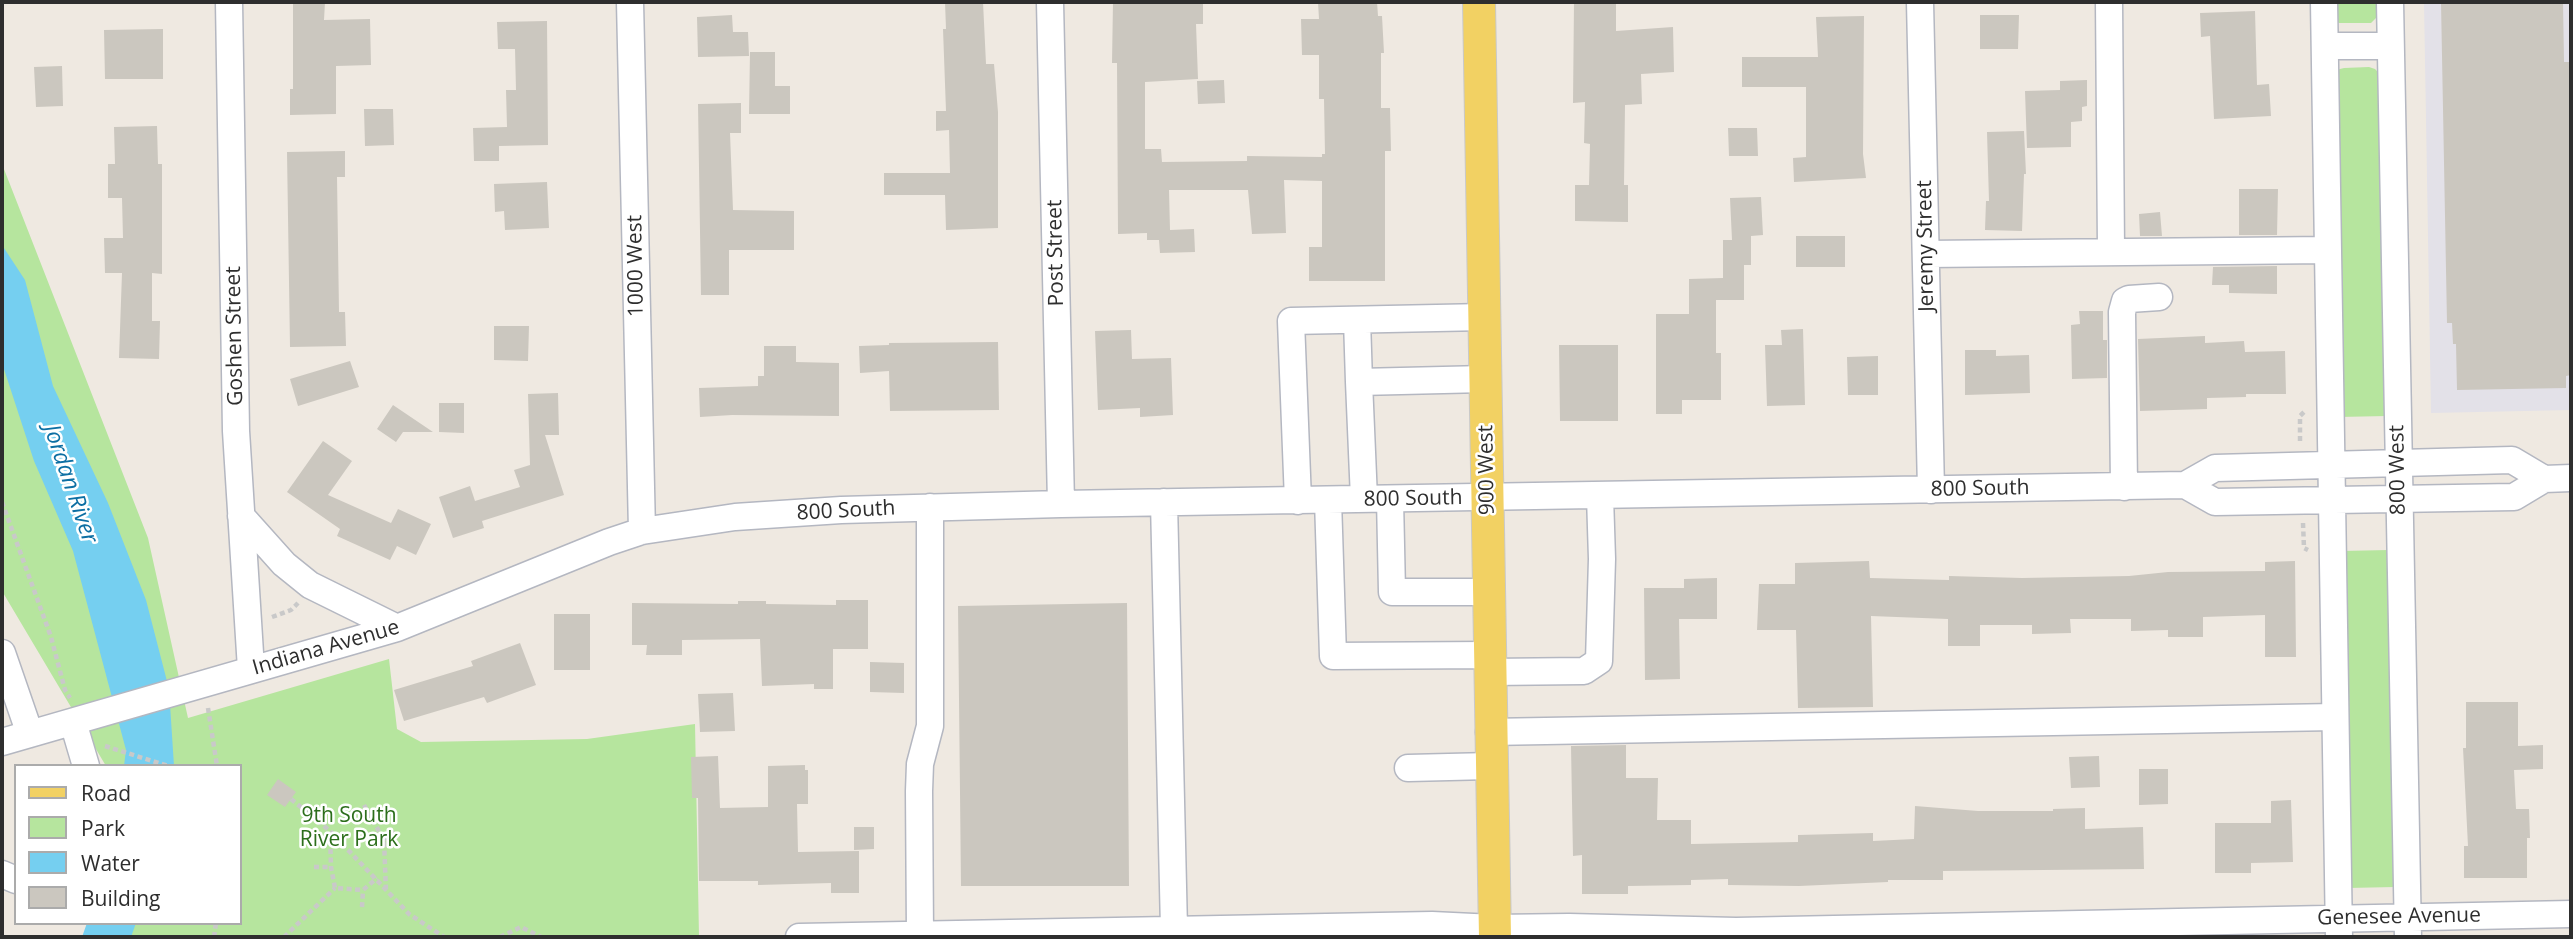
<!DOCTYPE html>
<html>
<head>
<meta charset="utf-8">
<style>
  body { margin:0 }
  #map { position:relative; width:2573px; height:939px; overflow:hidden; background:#efe9e1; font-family:"Open Sans",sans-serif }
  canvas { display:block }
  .frame { position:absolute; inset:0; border:4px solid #2e2e2e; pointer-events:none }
  .legend { position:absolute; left:14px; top:764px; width:228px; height:161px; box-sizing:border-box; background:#fff; border:2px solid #ababab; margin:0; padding:9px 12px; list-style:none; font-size:21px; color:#2e2e2e }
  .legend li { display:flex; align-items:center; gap:14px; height:35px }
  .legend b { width:35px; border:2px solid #ababab }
</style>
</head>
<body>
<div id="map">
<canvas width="2573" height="939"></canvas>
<div class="frame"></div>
<ul class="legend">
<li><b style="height:9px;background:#f2d163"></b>Road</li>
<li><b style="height:19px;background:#b6e59e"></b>Park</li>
<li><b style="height:19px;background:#75cff0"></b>Water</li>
<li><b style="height:19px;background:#cbc7bf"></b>Building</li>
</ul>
</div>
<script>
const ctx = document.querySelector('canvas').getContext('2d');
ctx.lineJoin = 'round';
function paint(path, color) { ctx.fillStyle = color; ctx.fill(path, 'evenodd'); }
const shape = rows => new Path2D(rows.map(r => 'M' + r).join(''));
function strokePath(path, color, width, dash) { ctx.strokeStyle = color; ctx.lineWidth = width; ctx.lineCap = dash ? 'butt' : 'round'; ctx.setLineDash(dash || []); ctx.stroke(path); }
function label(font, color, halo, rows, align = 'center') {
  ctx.font = font + ' "Open Sans",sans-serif'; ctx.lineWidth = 5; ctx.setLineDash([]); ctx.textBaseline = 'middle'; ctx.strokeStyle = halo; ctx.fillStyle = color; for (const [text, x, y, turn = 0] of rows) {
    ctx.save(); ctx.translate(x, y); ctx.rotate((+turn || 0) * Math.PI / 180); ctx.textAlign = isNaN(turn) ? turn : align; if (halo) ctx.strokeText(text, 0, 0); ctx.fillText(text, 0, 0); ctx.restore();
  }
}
paint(shape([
  [2424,2,2571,2,2571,410,2431,413]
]), '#e3e1e8');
paint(shape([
  [2331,2,2379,2,2379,15,2371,23,2339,23,2335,21],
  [2369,67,2375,69,2380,74,2387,416,2338,417,2336,70,2344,68],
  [2,164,148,538,188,718,389,659,397,729,421,742,587,739,695,724,699,937,112,937,113,923,240,923,240,766,106,766,2,591],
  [2389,550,2395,887,2347,888,2341,551]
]), '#b6e59e');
paint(shape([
  [2,245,25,280,53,386,108,503,146,600,169,689,174,766,124,766,126,750,73,551,34,461,2,363],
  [87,923,136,923,131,937,82,937]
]), '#75cff0');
paint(shape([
  [293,2,325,2,324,20,370,19,371,65,336,66,336,114,290,115,290,89,293,89],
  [945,2,983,2,986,64,994,64,998,112,998,228,946,230,945,195,884,195,884,173,950,173,949,130,936,131,936,111,946,111,943,29,946,29],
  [1113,2,1203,2,1203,24,1196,24,1198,79,1145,82,1145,149,1161,149,1162,162,1247,161,1247,156,1322,157,1322,154,1325,154,1324,99,1319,99,1319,55,1302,55,1301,19,1319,19,1318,2,1377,2,1378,16,1382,16,1384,53,1381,53,1381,108,1390,108,1391,151,1385,151,1385,281,1309,281,1309,247,1322,247,1322,181,1284,180,1286,233,1252,234,1248,190,1169,190,1170,230,1194,229,1195,252,1160,253,1159,240,1147,240,1147,233,1118,234,1117,63,1112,63],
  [1574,2,1616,2,1616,31,1673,27,1674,72,1641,74,1642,104,1625,105,1624,185,1628,185,1628,222,1575,221,1575,185,1589,185,1590,144,1584,143,1585,102,1573,103],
  [2441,2,2563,2,2564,62,2571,62,2571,375,2566,376,2566,388,2457,390,2456,344,2453,344,2452,323,2447,323],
  [2255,11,2257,85,2269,84,2271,116,2214,119,2210,36,2201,37,2200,13],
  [732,15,733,32,748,32,749,56,698,57,697,17],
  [1980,15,2019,15,2018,49,1980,49],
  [1864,16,1863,154,1866,178,1794,182,1793,158,1806,157,1806,87,1742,87,1742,57,1818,57,1816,17],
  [547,21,548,145,499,146,499,161,474,161,473,128,507,127,506,90,516,90,515,49,498,49,497,22],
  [163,29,163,79,105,79,104,30],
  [750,52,775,52,775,86,790,86,790,114,749,114],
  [62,66,63,106,36,107,34,67],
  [1224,80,1225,103,1198,104,1197,81],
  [2087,80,2087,106,2082,107,2082,121,2071,122,2071,147,2027,148,2025,91,2060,90,2060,81],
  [741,103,741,133,730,133,733,210,794,211,794,250,729,250,729,295,701,295,698,104],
  [364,109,393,109,394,145,365,146],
  [157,126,158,164,162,164,162,274,152,273,152,321,160,321,159,359,119,358,122,273,105,273,104,238,123,238,122,198,108,198,108,164,115,164,114,127],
  [1728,128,1757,128,1758,156,1729,156],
  [2024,131,2026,174,2024,174,2022,231,1985,230,1986,201,1989,201,1987,132],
  [345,151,345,177,337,177,339,312,345,312,346,346,290,347,287,152],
  [547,182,549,228,505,230,504,211,495,212,494,184],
  [2239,189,2278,189,2277,235,2239,235],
  [1761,197,1763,235,1751,236,1751,265,1744,265,1744,300,1716,300,1716,353,1721,353,1721,400,1682,400,1682,414,1656,414,1656,314,1689,314,1689,279,1723,278,1723,240,1732,240,1730,198],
  [2160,212,2162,236,2140,236,2139,214],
  [1796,236,1845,236,1845,267,1796,267],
  [2277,266,2277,294,2229,293,2229,285,2212,285,2213,267],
  [2079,311,2103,311,2103,340,2107,340,2107,378,2072,379,2071,325,2080,324],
  [494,326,529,326,528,361,494,360],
  [1803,329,1805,405,1767,406,1765,345,1782,345,1781,330],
  [1131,330,1132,359,1171,358,1173,415,1140,417,1140,408,1098,410,1095,331],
  [2205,336,2205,343,2244,341,2245,352,2285,351,2286,394,2246,394,2246,397,2207,398,2207,409,2140,411,2138,339],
  [998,342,999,410,890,411,889,371,860,373,859,346,889,345,889,343],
  [1559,345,1618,345,1618,421,1560,421],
  [764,346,796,346,796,362,839,363,839,416,732,415,700,417,699,388,758,386,758,376,764,376],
  [1965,350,1996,350,1996,356,2029,355,2030,393,1965,395],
  [1878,356,1878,395,1848,395,1847,357],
  [350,361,359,387,298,406,290,379],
  [558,393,559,435,545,435,564,495,482,521,484,528,453,538,439,497,470,486,475,501,520,487,514,470,530,465,528,394],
  [439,403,464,403,464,433,439,432],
  [393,405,433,432,403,432,396,442,377,429],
  [323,441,352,461,328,495,391,523,398,509,431,524,416,555,397,546,390,560,337,536,340,529,287,492],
  [1869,561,1870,578,1949,580,1949,576,2022,578,2129,576,2168,572,2265,571,2265,562,2295,561,2296,657,2265,657,2265,615,2203,617,2203,637,2168,637,2168,630,2131,631,2131,619,2070,619,2071,633,2032,634,2032,625,1980,625,1980,646,1948,646,1948,619,1871,616,1873,707,1798,708,1796,630,1757,630,1759,584,1795,584,1795,563],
  [1717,578,1717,619,1679,619,1680,679,1645,680,1644,588,1684,588,1684,579],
  [836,600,868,600,868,649,833,649,833,689,814,689,814,684,762,686,760,639,682,640,682,655,646,655,647,645,632,645,632,603,738,604,738,601,766,601,766,604,836,605],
  [1127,603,1129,886,961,886,958,606],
  [554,614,590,614,590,670,554,670],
  [520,643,536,685,487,703,484,697,404,721,394,690,473,666,471,661],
  [870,662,904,663,904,693,870,692],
  [733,693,735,731,700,732,698,694],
  [2466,702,2518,702,2518,746,2543,745,2543,769,2514,770,2516,809,2529,809,2530,838,2527,838,2527,878,2464,878,2464,846,2468,846,2463,748,2466,748],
  [1626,745,1626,778,1658,778,1657,820,1691,820,1691,844,1798,842,1798,835,1873,833,1873,841,1914,839,1915,806,1978,811,2053,811,2053,809,2085,808,2085,829,2143,827,2144,869,1943,871,1943,880,1888,880,1888,882,1799,886,1728,885,1728,879,1691,880,1691,885,1628,886,1628,894,1582,894,1582,855,1573,856,1571,746],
  [718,756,720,808,768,807,768,766,805,765,805,770,808,770,808,804,797,804,798,852,859,851,859,893,831,893,831,883,758,885,758,881,699,881,698,798,692,798,691,757],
  [2099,756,2100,787,2071,788,2069,757],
  [2139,769,2168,769,2168,804,2139,805],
  [278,779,296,792,285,807,267,795],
  [2291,800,2293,862,2251,863,2251,873,2215,873,2215,823,2271,823,2271,801],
  [854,827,874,827,874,849,854,850]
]), '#cbc7bf');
const minor = shape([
  [229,2,236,431,251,669],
  [630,2,642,531],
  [1050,2,1061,504],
  [1920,2,1931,490],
  [2109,2,2111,250],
  [2324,2,2339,937],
  [2390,2,2408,937],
  [2325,46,2390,46],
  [1926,254,2328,250],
  [1357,320,1359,382],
  [2185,485,2215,502,2514,497,2544,479],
  [2124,487,2122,312,2125,301,2129,299,2159,297],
  [1364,499,1359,382,1485,379],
  [1390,499,1392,592,1488,592],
  [1328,500,1333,656,1488,655],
  [1298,501,1291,321,1485,317],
  [1164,502,1174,929],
  [241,516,284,564,310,585,397,628],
  [2,653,30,734],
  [1489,672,1584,671,1599,661,1602,559,1600,496],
  [73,722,86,766],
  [1489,732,2335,717],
  [2,742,397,628,609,542,642,531,735,517,841,510,1061,504,2185,485,2215,468,2512,460,2544,479,2571,478],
  [1408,768,1490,766],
  [2,874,16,880],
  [920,935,919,791,920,764,930,726,930,507],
  [799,937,1432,925,1494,928,1569,927,1736,931,2571,914]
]);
const major = shape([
  [1479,2,1495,937]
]);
strokePath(minor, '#b4b7c1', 29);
strokePath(major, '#c9c9c9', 34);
strokePath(shape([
  [2300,441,2300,416,2306,410],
  [2,502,51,637,65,690,70,698],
  [2303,523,2304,548,2308,550],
  [272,617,291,610,298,603],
  [208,708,217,766],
  [105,746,168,766],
  [291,799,330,831,409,914,444,937],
  [364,805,384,840,386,891],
  [330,832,331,867,335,888,363,890,377,878],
  [384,840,396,830],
  [314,867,331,867],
  [362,907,363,890],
  [214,937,216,923],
  [284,937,335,888],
  [500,937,521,927,541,937]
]), '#c9c9c9', 4.5, [5, 3.5]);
strokePath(minor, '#fff', 26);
strokePath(major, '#f2d163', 32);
label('21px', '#2e2e2e', '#fff', [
  ["Jeremy Street",1926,246,-91],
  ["Post Street",1056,253,-91],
  ["1000 West",636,266,-91],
  ["Goshen Street",235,336,-91],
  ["900 West",1487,470,-91],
  ["800 West",2398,470,-91],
  ["800 South",1980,489,-1],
  ["800 South",1413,499,-1],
  ["800 South",846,511,-3],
  ["Indiana Avenue",326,648,-16],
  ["Genesee Avenue",2399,917,-1]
]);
label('21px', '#2c6e1b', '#fff', [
  ["9th South",349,816],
  ["River Park",349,840]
]);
label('italic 23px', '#0d6fa3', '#fff', [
  ["Jordan River",70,484,71]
]);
</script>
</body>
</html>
